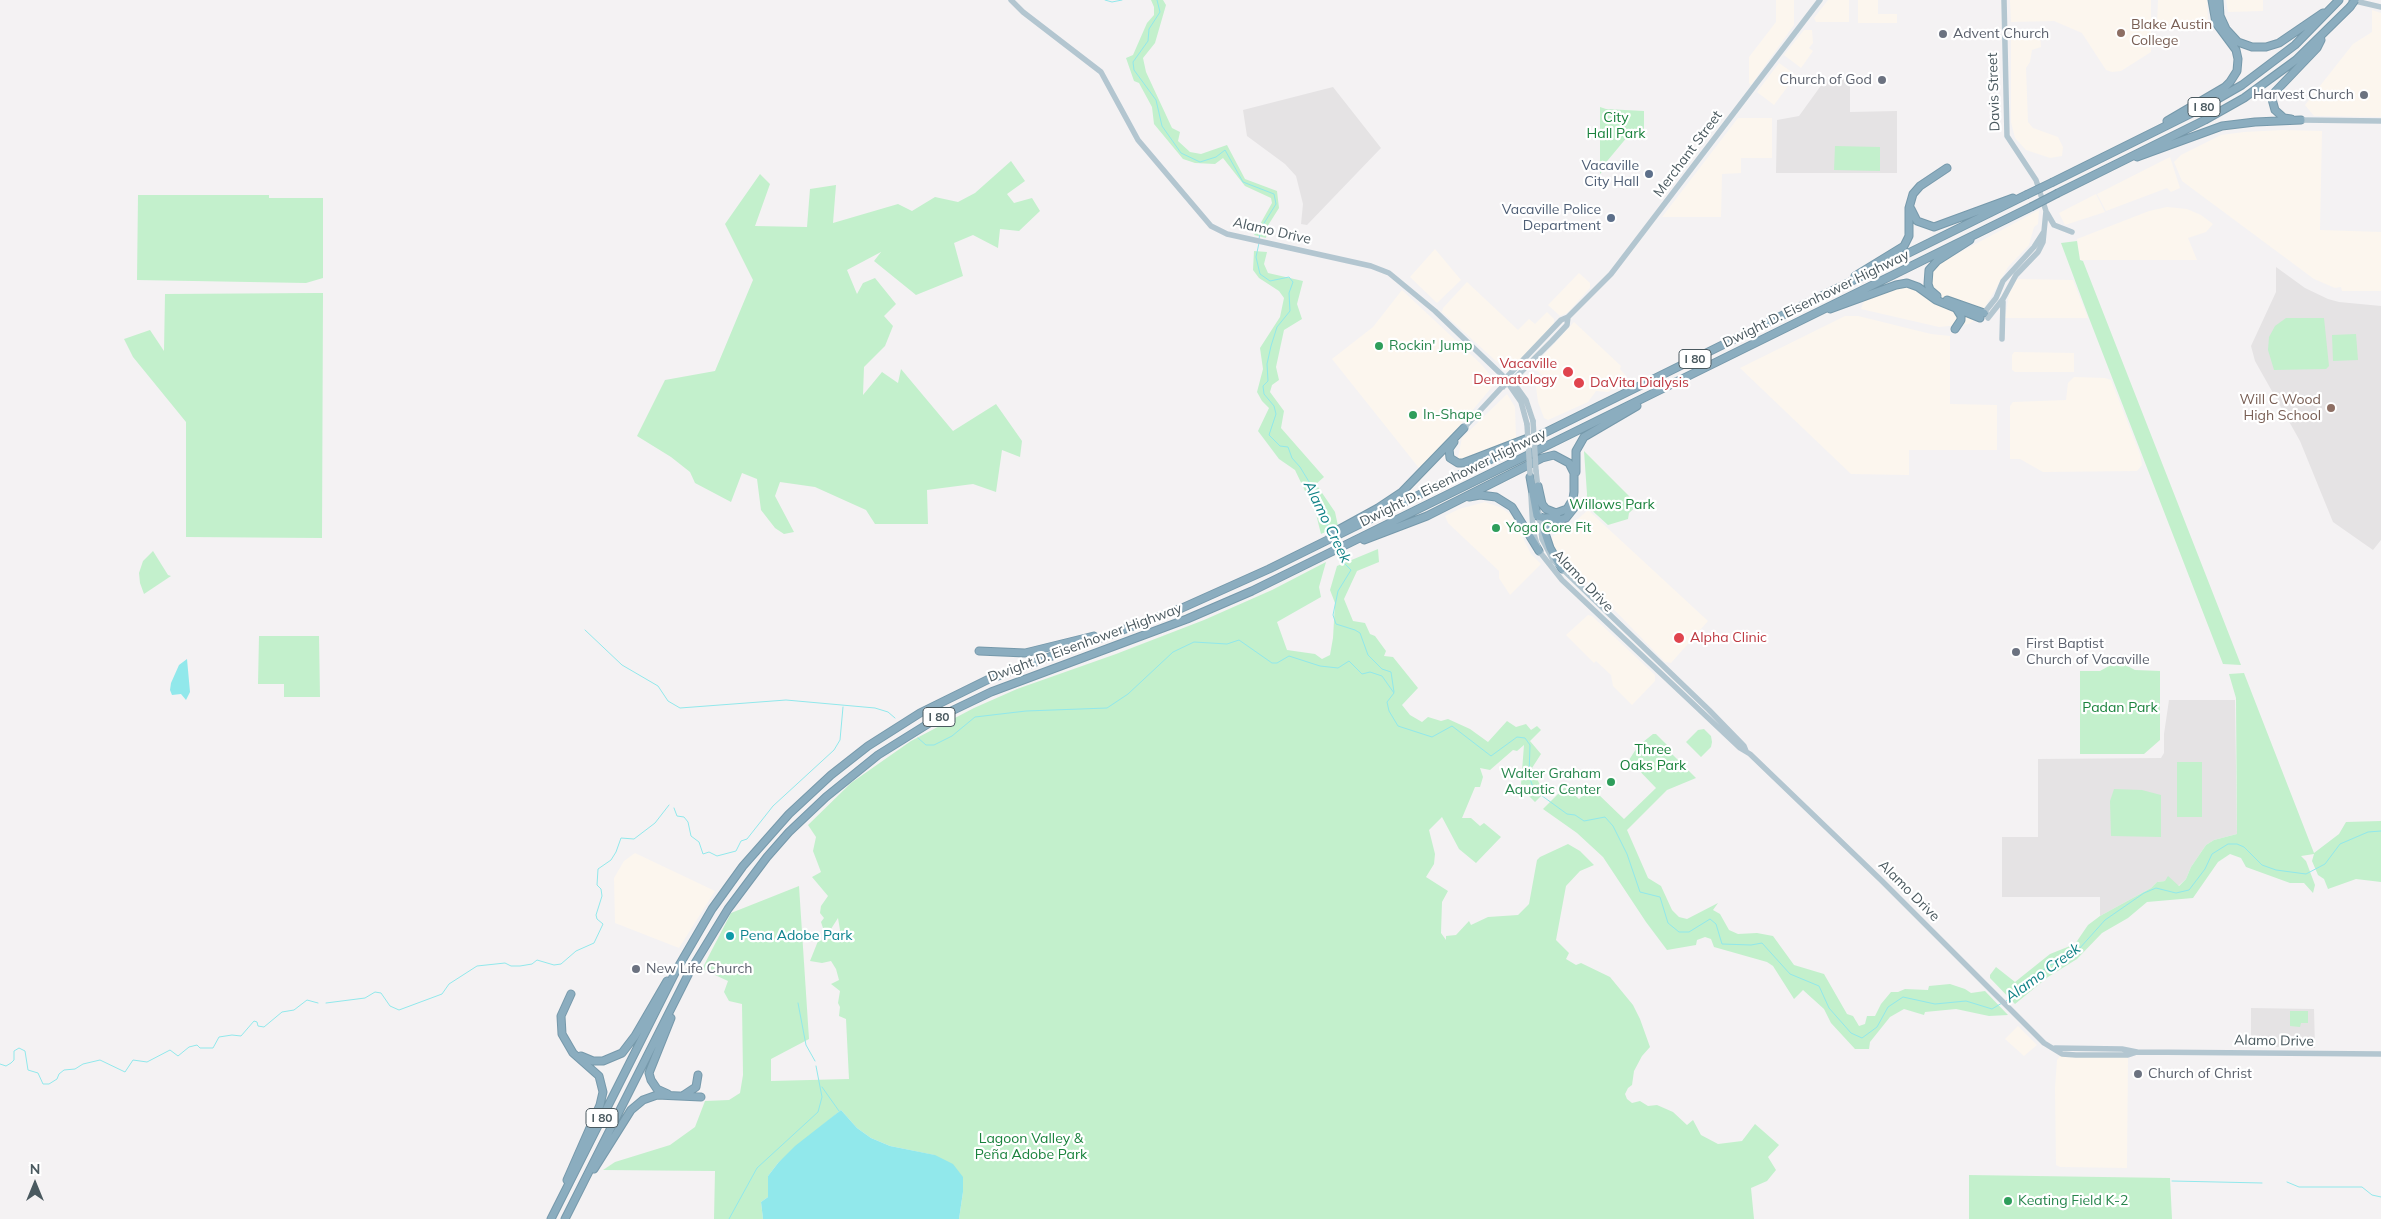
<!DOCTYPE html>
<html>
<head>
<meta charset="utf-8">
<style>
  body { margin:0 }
  #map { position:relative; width:2381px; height:1219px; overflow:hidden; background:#f4f2f3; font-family:Mulish,sans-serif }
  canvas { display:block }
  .north { position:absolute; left:10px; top:1159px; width:50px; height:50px; -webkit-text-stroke:4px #fff; paint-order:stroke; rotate:0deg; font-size:14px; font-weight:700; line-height:20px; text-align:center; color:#4a595f }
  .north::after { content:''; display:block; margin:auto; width:18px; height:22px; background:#4a595f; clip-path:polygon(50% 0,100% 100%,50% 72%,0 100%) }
</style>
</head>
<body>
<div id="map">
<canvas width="2381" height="1219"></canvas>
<div class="north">N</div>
</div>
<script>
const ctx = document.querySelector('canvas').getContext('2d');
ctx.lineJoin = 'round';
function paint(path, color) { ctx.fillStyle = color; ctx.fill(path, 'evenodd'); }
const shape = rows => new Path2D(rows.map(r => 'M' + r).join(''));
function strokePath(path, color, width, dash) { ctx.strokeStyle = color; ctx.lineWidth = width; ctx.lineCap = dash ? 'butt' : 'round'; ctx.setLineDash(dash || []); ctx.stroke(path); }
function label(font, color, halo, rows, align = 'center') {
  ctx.font = font + ' Mulish,sans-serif'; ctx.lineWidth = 4.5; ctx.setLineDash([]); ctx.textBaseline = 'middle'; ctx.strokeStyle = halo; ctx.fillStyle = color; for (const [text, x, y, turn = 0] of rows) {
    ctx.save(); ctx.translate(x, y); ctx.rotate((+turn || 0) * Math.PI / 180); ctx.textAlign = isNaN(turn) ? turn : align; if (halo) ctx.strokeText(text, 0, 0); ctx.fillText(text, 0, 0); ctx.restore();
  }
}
paint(shape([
  [1776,0,1794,0,1794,25,1751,85,1749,83,1749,57,1776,22],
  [1828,0,1849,0,1849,22,1816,22,1814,18],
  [1858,0,1878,0,1878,14,1897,14,1897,23,1858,23],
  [2010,0,2151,0,2151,52,2121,71,2112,72,2106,70,2082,33,2054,21,2011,22],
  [2158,0,2207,0,2208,24,2157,24],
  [2226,0,2263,0,2263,11,2228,12],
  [2372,10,2381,13,2381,117,2314,116,2305,105,2353,44,2372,32],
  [1804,30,1812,30,1813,43,1809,48,1813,51,1801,68,1784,55],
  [2011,30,2036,30,2040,33,2041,47,2032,50,2030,62,2026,68,2028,122,2033,128,2058,137,2063,147,2062,156,2050,158,2026,150,2015,138,2011,122],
  [1779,63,1796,75,1774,105,1757,92],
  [1738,118,1772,118,1772,158,1741,158,1741,173,1722,174,1721,217,1662,217],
  [2283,130,2322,131,2320,230,2381,232,2381,291,2342,291,2341,287,2335,288,2314,279,2182,181,2174,162,2181,155,2221,135,2244,132],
  [2170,157,2180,188,2171,192,2167,188,2106,211,2097,194],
  [2096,194,2105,212,2065,225,2059,213],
  [2167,207,2187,209,2201,215,2213,224,2206,232,2188,238,2197,260,2080,260,2077,239,2149,211],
  [2039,210,2038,224,2034,227,2029,245,2008,267,1987,304,1974,320,1969,324,1939,327,1861,309,1864,301,1901,287,1912,289,1934,303,1940,293,1934,289,1932,282,1932,273,1938,264],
  [1435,249,1461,280,1437,303,1410,277],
  [1579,273,1590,283,1590,288,1567,313,1560,316,1548,305],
  [2017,279,2073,280,2088,318,2005,318,2009,294],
  [1467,282,1518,330,1529,319,1535,324,1547,312,1554,319,1554,324,1508,372,1442,312,1443,308],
  [1402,290,1481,364,1496,382,1456,430,1419,468,1332,359,1373,327],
  [1845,316,1858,316,1931,334,1950,336,1950,404,1997,405,1997,450,1909,450,1909,475,1851,474,1740,368],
  [1574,322,1621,366,1620,369,1626,376,1619,385,1608,392,1596,391,1588,402,1548,420,1544,418,1538,402,1536,387,1545,378,1533,367],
  [2014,352,2074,353,2074,372,2015,372,2012,370,2012,355],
  [2074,377,2105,378,2111,380,2140,454,2142,465,2137,471,2043,472,2020,459,2010,459,2010,406,2013,402,2066,400,2068,383],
  [1507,394,1515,407,1516,438,1460,460,1458,457,1462,438],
  [1485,502,1502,508,1512,516,1531,554,1541,564,1510,595,1499,578,1499,571,1448,523,1445,516,1459,509],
  [1588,510,1708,621,1671,663,1665,662,1554,548,1552,537,1571,525],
  [1588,615,1592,616,1655,675,1655,681,1632,705,1613,686,1611,675,1596,661,1594,663,1566,635],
  [635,853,715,891,679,948,615,923,614,878,624,861],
  [2018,1026,2037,1045,2024,1056,2005,1039],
  [2060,1056,2128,1056,2127,1168,2060,1167,2056,1165,2055,1088,2057,1060]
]), '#fcf6ee');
paint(shape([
  [1834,76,1850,77,1850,112,1897,111,1897,173,1776,173,1777,120,1799,116,1825,80],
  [1333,87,1381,148,1307,225,1301,224,1303,204,1296,176,1285,164,1247,136,1243,110],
  [2276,267,2305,288,2328,299,2339,302,2381,306,2381,540,2373,550,2333,522,2300,441,2255,361,2251,346,2276,292],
  [2169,700,2235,700,2237,834,2214,840,2206,845,2191,867,2186,879,2178,886,2165,881,2157,882,2151,888,2100,916,2100,897,2002,897,2002,837,2038,837,2038,759,2161,758,2164,753,2164,734],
  [2251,1008,2314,1009,2315,1048,2251,1046]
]), '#e5e3e4');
paint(shape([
  [1151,0,1163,0,1166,5,1155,43,1143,58,1146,72,1172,128,1180,132,1178,141,1190,152,1201,154,1227,145,1245,179,1277,191,1279,208,1267,227,1266,238,1254,235,1272,203,1271,198,1245,186,1223,158,1215,164,1195,163,1183,159,1154,124,1152,107,1139,83,1134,81,1126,58,1133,55,1147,23,1154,15,1154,7],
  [1600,107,1606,109,1644,111,1644,133,1641,132,1635,140,1628,136,1603,166,1605,168,1600,174],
  [1835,146,1880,147,1880,171,1834,170],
  [1011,161,1025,181,1007,194,1014,203,1032,198,1040,211,1019,231,1000,229,998,248,973,235,954,243,963,276,916,295,874,261,881,252,847,270,857,294,863,283,875,278,896,304,884,316,893,326,885,346,864,367,863,395,882,372,898,383,901,369,953,431,996,404,1022,441,1020,457,1002,450,996,492,973,484,927,490,928,524,875,524,866,510,815,487,780,482,775,496,794,532,784,534,775,528,761,510,757,479,742,473,731,502,695,483,690,472,671,457,637,436,665,380,715,371,753,280,725,224,760,174,770,184,755,226,807,227,810,189,836,185,833,223,898,204,912,211,935,197,958,202,975,193],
  [138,195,269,195,269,198,323,198,323,278,306,283,137,280],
  [2077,241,2080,260,2083,261,2241,665,2223,664,2089,318,2061,243],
  [1254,251,1267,252,1264,264,1268,273,1303,281,1297,304,1302,319,1284,330,1276,367,1279,380,1272,385,1270,392,1284,411,1281,428,1324,477,1316,484,1335,512,1338,526,1321,534,1316,514,1295,470,1279,459,1258,431,1269,408,1262,401,1257,392,1263,369,1260,348,1280,317,1284,298,1279,291,1259,278,1253,270],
  [316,293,323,293,322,538,186,537,186,422,133,357,124,339,150,330,164,351,165,294],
  [2286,318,2324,318,2329,366,2326,369,2274,370,2268,350,2269,337,2275,326],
  [2356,334,2358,360,2333,361,2332,335],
  [1584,451,1638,505,1629,513,1628,519,1608,525,1586,505,1587,494],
  [1378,549,1379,562,1357,571,1344,599,1353,621,1365,623,1370,634,1375,636,1386,651,1384,656,1393,657,1418,688,1402,705,1410,715,1422,722,1428,717,1441,721,1448,719,1470,729,1488,742,1507,721,1516,727,1526,724,1531,730,1537,726,1541,730,1530,741,1541,754,1532,768,1539,783,1546,791,1535,802,1524,791,1521,784,1524,745,1517,751,1513,750,1490,770,1480,768,1483,777,1480,787,1475,787,1462,818,1471,818,1480,826,1484,823,1501,837,1476,863,1459,849,1442,817,1429,830,1435,854,1434,864,1426,877,1448,891,1442,902,1441,933,1446,940,1446,936,1456,935,1469,921,1471,925,1488,917,1518,915,1529,904,1537,860,1540,857,1568,844,1580,851,1594,865,1580,871,1566,886,1556,940,1569,953,1566,959,1576,965,1581,963,1610,977,1633,1005,1640,1019,1650,1047,1642,1056,1634,1071,1632,1085,1628,1088,1625,1094,1627,1099,1632,1103,1640,1101,1648,1106,1657,1105,1673,1112,1687,1125,1693,1120,1701,1135,1718,1144,1742,1141,1755,1124,1779,1145,1768,1157,1776,1170,1767,1181,1751,1188,1754,1219,959,1219,963,1192,934,1155,890,1146,871,1138,857,1128,841,1110,778,1163,768,1176,768,1197,761,1202,763,1219,714,1219,715,1171,603,1170,615,1162,670,1145,695,1127,705,1101,729,1100,740,1093,743,1075,742,1004,729,1001,724,992,728,981,702,969,731,913,799,886,809,1039,771,1059,771,1081,849,1079,846,1019,839,1016,840,1007,838,1003,840,991,831,984,839,980,836,969,831,961,822,963,810,961,818,941,835,938,840,930,838,918,831,929,823,928,821,922,824,918,820,913,821,906,828,896,812,877,821,872,813,851,816,837,808,825,851,783,911,741,974,708,1017,689,1116,654,1204,620,1272,590,1326,562,1319,587,1321,597,1277,622,1287,650,1315,654,1322,659,1330,655,1333,638,1335,603,1330,590,1337,566],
  [153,551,168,575,171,576,144,594,140,583,139,573,143,561],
  [259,636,319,636,320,697,284,697,284,684,258,684],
  [2118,661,2135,670,2160,671,2160,740,2144,754,2080,754,2080,671,2100,671],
  [2244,673,2314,853,2339,834,2346,822,2381,821,2381,882,2356,879,2328,889,2324,879,2318,875,2312,861,2314,854,2301,856,2306,861,2315,885,2313,893,2304,883,2290,883,2246,867,2241,858,2230,854,2218,862,2193,898,2147,902,2128,918,2102,933,2077,959,2048,977,2015,1004,1990,978,1990,975,1996,967,2015,982,2050,954,2075,944,2088,925,2100,916,2151,888,2157,882,2165,881,2168,876,2179,886,2186,879,2191,867,2206,845,2214,840,2237,834,2236,698,2229,674],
  [1704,729,1711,736,1712,742,1711,747,1701,757,1686,742,1698,730],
  [1653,734,1656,734,1672,750,1670,752,1696,778,1667,790,1627,830,1648,878,1661,886,1672,910,1679,917,1687,919,1718,903,1713,910,1720,914,1729,930,1738,934,1757,933,1773,936,1794,965,1824,974,1847,1014,1853,1016,1859,1026,1865,1024,1867,1016,1875,1016,1881,1004,1891,992,1898,992,1905,989,1928,990,1929,986,1950,984,1965,989,1971,993,1985,991,2008,1015,1989,1016,1956,1009,1925,1012,1924,1015,1904,1009,1890,1017,1870,1042,1869,1049,1855,1049,1831,1023,1824,1009,1803,990,1794,999,1773,966,1767,962,1714,947,1711,939,1705,937,1697,940,1696,945,1667,950,1646,922,1603,857,1577,833,1543,809,1566,786,1579,799,1593,785,1596,788,1597,793,1624,819,1656,788,1629,760,1638,746],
  [2177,762,2202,762,2202,817,2177,817],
  [2114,789,2142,790,2161,795,2161,837,2111,836,2110,801],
  [2290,1011,2308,1011,2308,1023,2301,1023,2300,1027,2290,1026],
  [1969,1175,2170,1178,2172,1219,1969,1219]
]), '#c3f0cc');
paint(shape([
  [187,659,190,692,186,700,181,694,172,695,170,690,171,683,179,665],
  [841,1110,857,1128,871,1138,890,1146,935,1155,953,1164,963,1177,963,1192,959,1219,763,1219,761,1202,768,1197,768,1176,778,1163,795,1146]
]), '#91e8eb');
strokePath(shape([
  [1105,0,1112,2,1122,0],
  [1157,0,1160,12,1149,29,1148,41,1133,62,1134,70,1156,100,1162,126,1181,153,1200,162,1216,157,1225,150,1243,182,1274,194,1276,204,1261,228,1259,239],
  [1259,243,1256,257,1260,274,1270,281,1289,277,1293,282,1289,293,1290,311,1277,327,1271,346,1267,364,1268,381,1263,386,1264,394,1274,406,1276,414,1269,435,1280,446,1288,447,1292,458,1300,467,1311,485,1330,532],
  [1339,552,1343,562,1351,570,1338,591,1333,615,1336,624,1355,630,1360,633,1368,655,1382,669,1391,672,1394,692],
  [585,630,622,665,658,686,668,701,680,708,786,700,875,708,888,712,895,718],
  [918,738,926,745,934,745,952,736,975,717,1026,711,1107,708,1128,694,1173,652,1194,642,1227,644,1239,640,1272,663,1277,663,1289,656,1320,666,1338,668,1349,661,1362,674,1370,672,1382,676,1394,693,1387,702,1389,711,1398,726,1432,737,1452,726,1491,756,1517,737,1525,738,1530,745,1529,776,1534,790,1567,814,1575,815,1584,821,1605,817,1613,826,1627,854,1640,892,1660,897,1668,923,1679,932,1689,932,1710,919,1716,924,1722,944,1751,945,1762,943,1790,974,1819,986,1829,1008,1851,1033,1862,1038,1877,1027,1888,1007,1903,997,1935,1004,1966,1001,1992,1009,2002,1003],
  [674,808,677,816,684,817,688,822,691,836,699,842,703,854,709,852,717,856,736,851,741,841,747,839,773,806,834,750,840,740,843,707],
  [2006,1001,2014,996,2048,966,2067,957,2079,949,2105,920,2144,893,2156,888,2176,893,2189,890,2205,869,2212,854,2228,844,2237,844,2244,847,2262,865,2276,870,2306,874,2325,864,2340,844,2368,832,2381,831],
  [326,1003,365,998,375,992,381,993,390,1006,399,1010,442,994,449,984,477,966,505,963,511,966,520,966,532,964,537,960,554,965,561,964,576,951,594,943,603,924,597,919,596,915,602,896,601,889,597,885,598,869,611,860,616,852,621,838,634,839,655,823,669,805],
  [798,1003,806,1045,815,1061],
  [0,1064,6,1066,11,1063,14,1060,14,1051,19,1048,25,1051,28,1070,38,1073,43,1084,49,1084,57,1079,59,1074,64,1070,75,1069,83,1064,100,1060,125,1072,133,1060,147,1062,170,1050,178,1056,189,1047,197,1045,200,1048,213,1048,219,1037,232,1035,241,1036,254,1021,257,1022,258,1026,264,1027,282,1012,294,1010,307,1000,318,1003],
  [822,1087,839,1111],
  [2172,1181,2262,1183],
  [2287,1182,2299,1187,2362,1187,2372,1195,2381,1197],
  [729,1219,757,1168,818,1112,822,1097,816,1066]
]), '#91e8eb', 1);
const highway = shape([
  [2219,0,2220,16,2226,29,2238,42,2252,47,2266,47,2279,43,2323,13],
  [2291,119,2284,118,2275,110,2272,99,2273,94,2317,48,2321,40],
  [2167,121,2225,87,2230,82,2237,71,2238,59,2236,50,2216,23,2212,0],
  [2137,157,2222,126,2255,122,2301,120],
  [2053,182,2202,108,2242,85,2295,45,2339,0],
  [2058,193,2205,120,2244,98,2296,60,2350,7],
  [1911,209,1917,221,1934,227,2013,198],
  [1855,276,1904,246,1909,236,1909,208,1913,194,1920,186,1947,168],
  [1937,296,1930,290,1928,284,1929,270,1937,261,1970,240],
  [1947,300,1984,313],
  [1830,309,1896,285,1907,283,1918,287,1936,300,1980,318],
  [1955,329,1961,320,1961,316,1956,308],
  [1454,442,1449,449,1450,458,1458,463,1463,463,1528,438],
  [1576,472,1576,451,1584,437,1637,406],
  [1530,477,1537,516,1544,518,1557,517],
  [1469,497,1480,495,1496,497,1512,507,1539,551],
  [1330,537,1336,531,1378,508,1402,492,1464,428],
  [1364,540,1427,516,1542,458,1554,455,1569,463,1574,473,1574,492,1573,499,1567,509,1556,513,1546,509,1542,504,1538,486],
  [1562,569,1550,548,1544,530,1550,523,1566,518,1574,508],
  [979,651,1025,653,1094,636],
  [581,1056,593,1061,603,1061,622,1053,635,1036,667,981],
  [668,1094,657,1089,651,1080,649,1073,671,1018],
  [684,1095,696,1087,698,1075],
  [594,1169,631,1110,643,1100,657,1095,701,1097],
  [567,1180,600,1105,603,1092,599,1076,573,1053,562,1034,561,1016,571,994],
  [551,1219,677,969,712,909,743,866,789,814,831,775,868,746,920,713,987,680,1182,608,1269,569,2026,195],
  [565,1219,689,973,728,909,767,857,789,832,826,797,878,755,939,717,991,692,1187,619,1252,591,2031,207]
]);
strokePath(highway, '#7699ab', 9);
strokePath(shape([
  [1011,0,1023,12,1101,72,1138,140,1211,226,1227,234,1371,266,1389,273,1435,311,1503,376,1521,402,1527,424],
  [2351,0,2381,7],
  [2301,120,2381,121],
  [2047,213,2054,225,2072,232],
  [1984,313,1996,298,2003,281,2034,247,2043,233],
  [1988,318,2003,299,2016,275,2038,252,2043,242,2046,211,2036,180,2007,136,2004,0],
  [2002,339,2003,302],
  [1511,379,1526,400,1533,421],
  [1503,387,1504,380,1561,320,1568,317,1611,274,1820,0],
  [1464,428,1502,387,1512,381,1552,341,1567,325,1568,317],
  [1536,471,1538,488],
  [1531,495,1533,531,1539,551,1562,580,1740,748,1750,754,1882,881,2044,1043,2062,1054,2076,1055,2128,1055,2137,1052,2381,1054],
  [1539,513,1542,539,1553,560,1709,710,1744,746,1746,751],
  [2055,1048,2122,1049,2137,1052]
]), '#b3c6d0', 5.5);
strokePath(highway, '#8badbf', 7);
const highwayBridge = shape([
  [2350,7,2355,0],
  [2026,195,2053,182],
  [2031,207,2058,193]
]);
strokePath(highwayBridge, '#7699ab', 9, []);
strokePath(shape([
  [1533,421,1536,471],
  [1527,424,1530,473]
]), '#b3c6d0', 5.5);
strokePath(highwayBridge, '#8badbf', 7);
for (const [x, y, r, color] of [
  [2121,33,5,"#8d6e63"],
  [1943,34,5,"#6b7280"],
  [1882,80,5,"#6b7280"],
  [2364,95,5,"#6b7280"],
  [1649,174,5,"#5c6f8a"],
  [1611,218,5,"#5c6f8a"],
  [1379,346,5,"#2e9e5b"],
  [1568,372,6,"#e0444e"],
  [1579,383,6,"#e0444e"],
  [2331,408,5,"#8d6e63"],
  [1413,415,5,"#2e9e5b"],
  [1496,528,5,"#2e9e5b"],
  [1679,638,6,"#e0444e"],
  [2016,652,5,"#6b7280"],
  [1611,782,5,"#2e9e5b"],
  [730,936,5,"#0f9aa8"],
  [636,969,5,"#6b7280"],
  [2138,1074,5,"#6b7280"],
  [2008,1201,5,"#2e9e5b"]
]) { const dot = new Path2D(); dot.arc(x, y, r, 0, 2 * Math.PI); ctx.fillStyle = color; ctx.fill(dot); strokePath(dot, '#fff', 2); }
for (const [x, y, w] of [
  [2204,107,32],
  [1695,359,32],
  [939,717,32],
  [602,1118,32]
]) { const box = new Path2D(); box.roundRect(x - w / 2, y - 9.5, w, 19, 4); ctx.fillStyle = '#fff'; ctx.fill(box); strokePath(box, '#4a595f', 1); }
label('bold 12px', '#4a595f', null, [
  ["I 80",2204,107],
  ["I 80",1695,359],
  ["I 80",939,717],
  ["I 80",602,1118]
]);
label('14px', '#785e54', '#fff', [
  ["Blake Austin",2131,25],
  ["College",2131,41],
  ["Will C Wood",2321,400,"right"],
  ["High School",2321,416,"right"]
], 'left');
label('14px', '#5b616d', '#fff', [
  ["Advent Church",1953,34],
  ["Church of God",1872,80,"right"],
  ["Harvest Church",2354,95,"right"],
  ["First Baptist",2026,644],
  ["Church of Vacaville",2026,660],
  ["New Life Church",646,969],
  ["Church of Christ",2148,1074]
], 'left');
label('14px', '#4a595f', '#fff', [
  ["Davis Street",1994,92,-92],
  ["Merchant Street",1688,154,-53],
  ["Alamo Drive",1272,231,13],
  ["Dwight D. Eisenhower Highway",1816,299,-26],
  ["Dwight D. Eisenhower Highway",1453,478,-26],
  ["Alamo Drive",1583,581,46],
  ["Dwight D. Eisenhower Highway",1085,643,-20],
  ["Alamo Drive",1909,891,45],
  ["Alamo Drive",2274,1041,1]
]);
label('14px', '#19823c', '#fff', [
  ["City",1616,118],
  ["Hall Park",1616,134],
  ["Willows Park",1612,505],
  ["Padan Park",2120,708],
  ["Three",1653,750],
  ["Oaks Park",1653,766],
  ["Lagoon Valley &",1031,1139],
  ["Peña Adobe Park",1031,1155]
]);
label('14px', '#4e5e75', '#fff', [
  ["Vacaville",1639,166],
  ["City Hall",1639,182],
  ["Vacaville Police",1601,210],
  ["Department",1601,226]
], 'right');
label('14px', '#27864d', '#fff', [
  ["Rockin' Jump",1389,346],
  ["In-Shape",1423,415],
  ["Yoga Core Fit",1506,528],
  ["Walter Graham",1601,774,"right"],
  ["Aquatic Center",1601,790,"right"],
  ["Keating Field K-2",2018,1201]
], 'left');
label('14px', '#be3a42', '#fff', [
  ["Vacaville",1557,364,"right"],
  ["Dermatology",1557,380,"right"],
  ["DaVita Dialysis",1590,383],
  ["Alpha Clinic",1690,638]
], 'left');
label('14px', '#0d838f', '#fff', [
  ["Pena Adobe Park",740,936]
], 'left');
label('italic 15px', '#108286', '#fff', [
  ["Alamo Creek",1327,522,64],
  ["Alamo Creek",2043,973,-36]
]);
</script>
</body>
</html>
